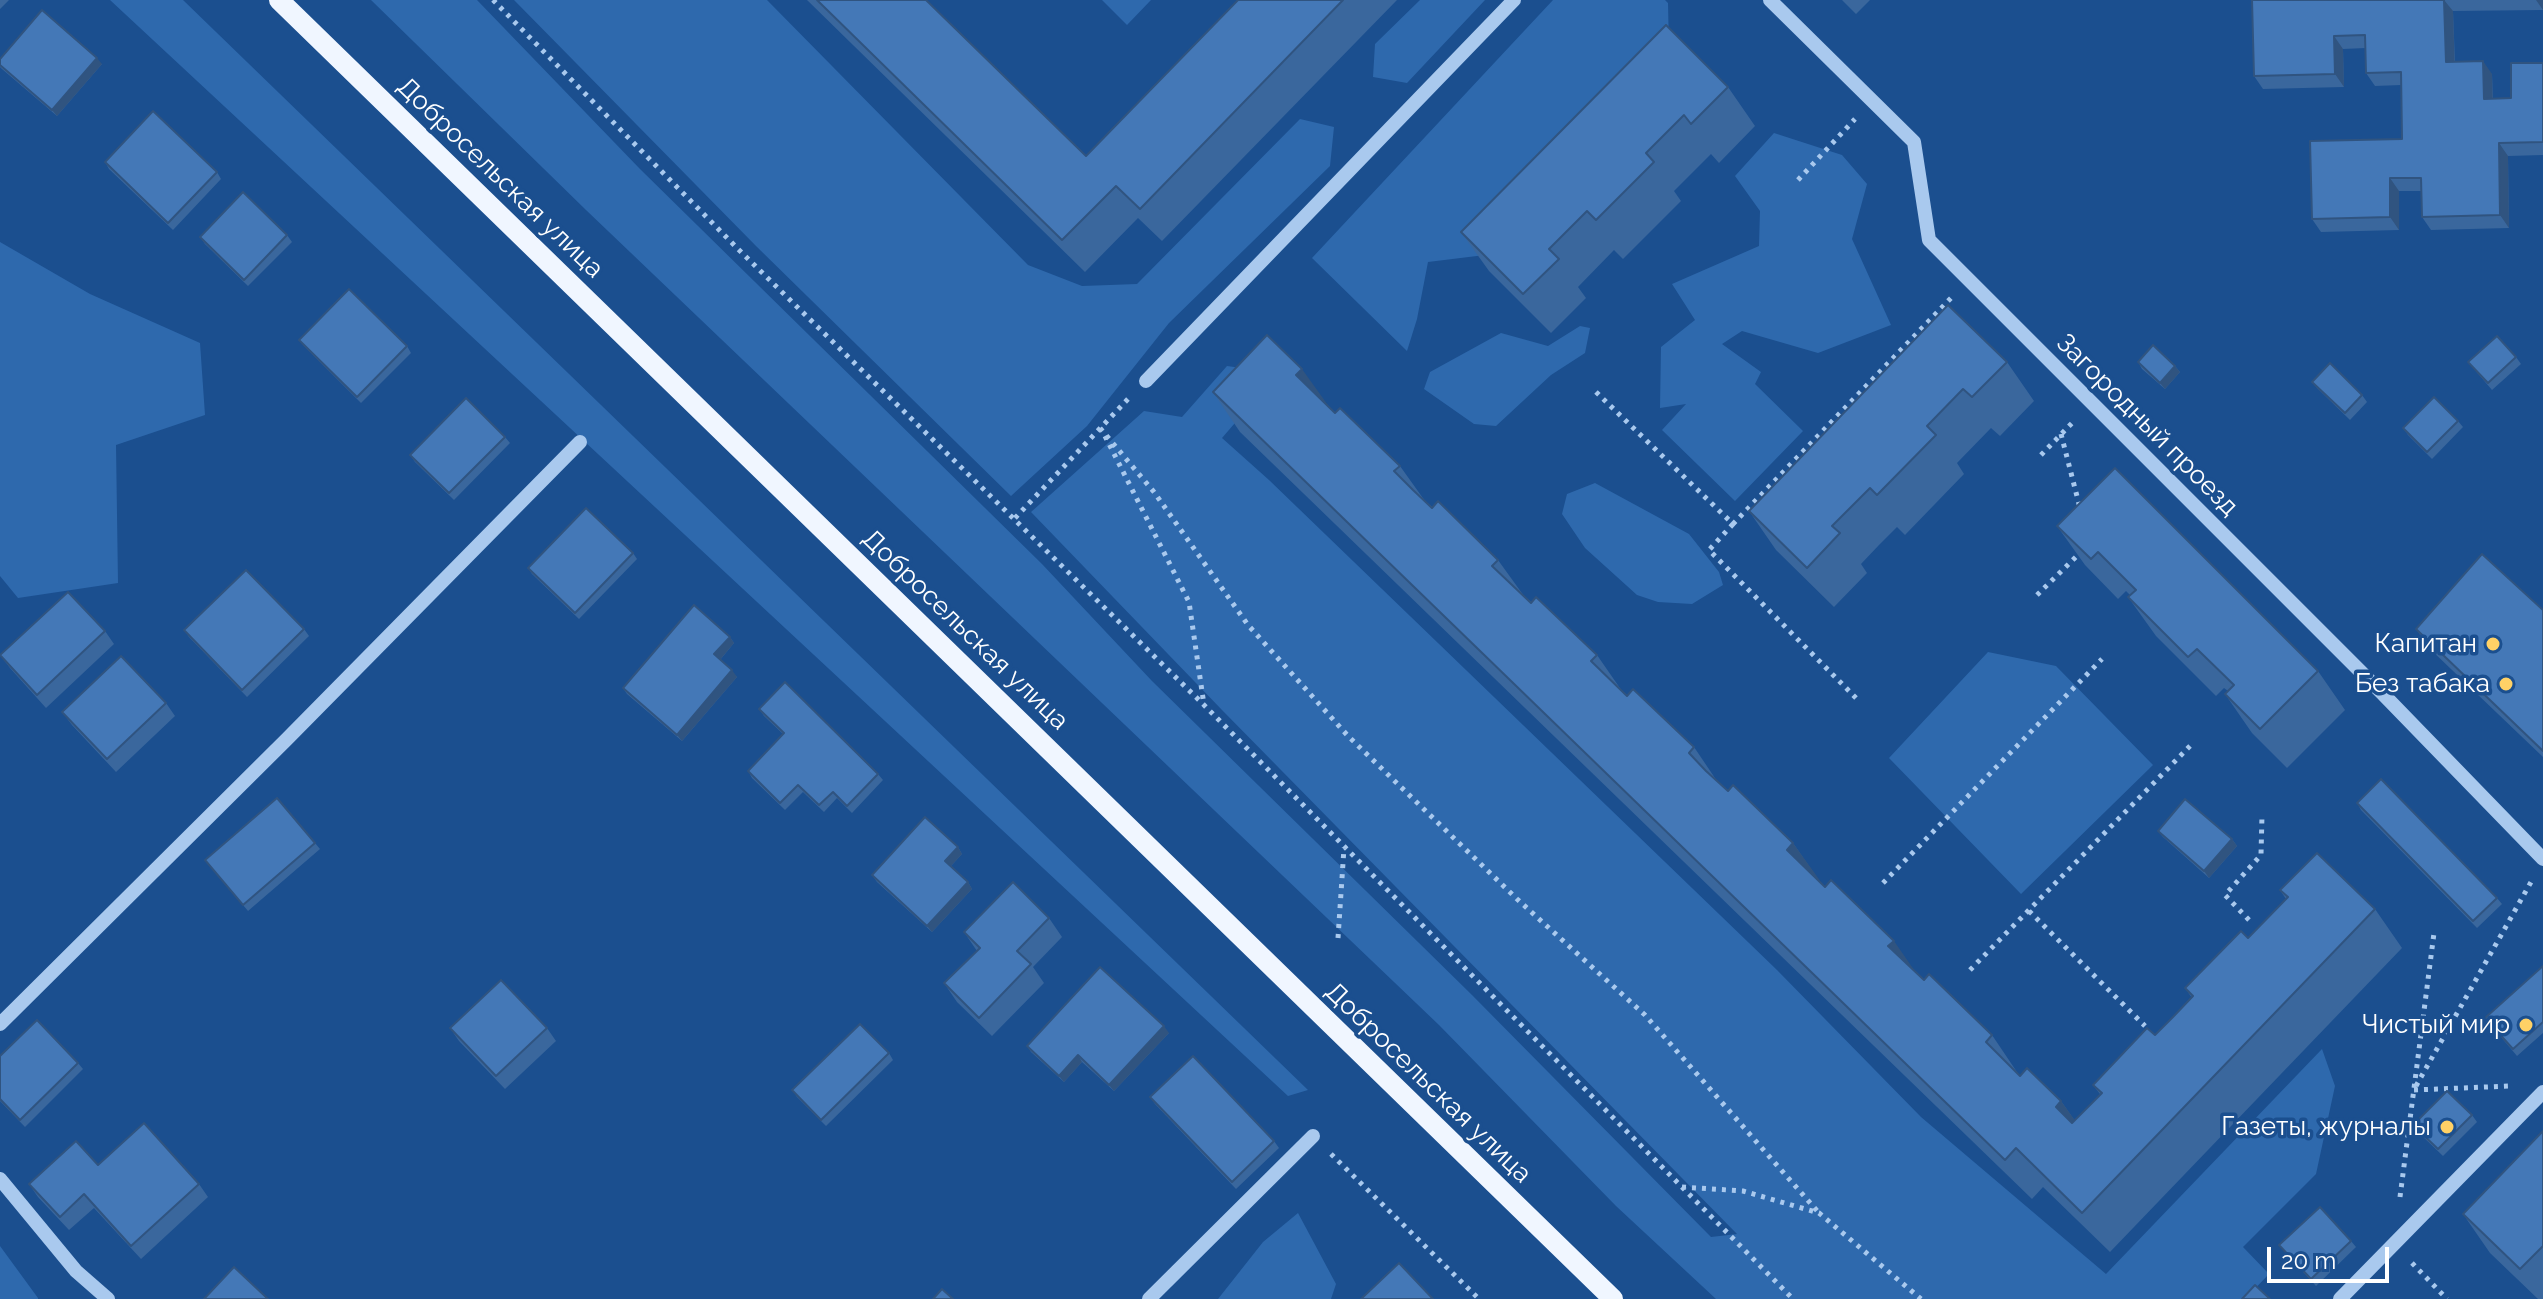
<!DOCTYPE html>
<html>
<head>
<meta charset="utf-8">
<style>
  body { margin:0 }
  #map { position:relative; width:2543px; height:1299px; overflow:hidden; background:#1b4f8f; font-family:Raleway,sans-serif }
  canvas { display:block }
  .scale { position:absolute; left:2267px; top:1247px; width:122px; height:36px; box-sizing:border-box; border:4px solid #fff; border-top:0; padding-left:10px; font-size:24px; line-height:28px; white-space:nowrap; color:#fff; -webkit-text-stroke:6px #1b4f8f; paint-order:stroke }
</style>
</head>
<body>
<div id="map">
<canvas width="2543" height="1299"></canvas>
<div class="scale">20 m</div>
</div>
<script>
const ctx = document.querySelector('canvas').getContext('2d');
ctx.lineJoin = 'round';
function paint(path, color) { ctx.fillStyle = color; ctx.fill(path, 'evenodd'); }
const shape = rows => new Path2D(rows.map(r => 'M' + r).join(''));
function strokePath(path, color, width, dash) { ctx.strokeStyle = color; ctx.lineWidth = width; ctx.lineCap = dash ? 'butt' : 'round'; ctx.setLineDash(dash || []); ctx.stroke(path); }
function label(font, color, halo, rows, align = 'center') {
  ctx.font = font + ' Raleway,sans-serif'; ctx.lineWidth = 7; ctx.setLineDash([]); ctx.textBaseline = 'middle'; ctx.strokeStyle = halo; ctx.fillStyle = color; for (const [text, x, y, turn = 0] of rows) {
    ctx.save(); ctx.translate(x, y); ctx.rotate((+turn || 0) * Math.PI / 180); ctx.textAlign = isNaN(turn) ? turn : align; if (halo) ctx.strokeText(text, 0, 0); ctx.fillText(text, 0, 0); ctx.restore();
  }
}
paint(shape([
  [110,0,183,0,1308,1090,1288,1096],
  [371,0,477,0,640,169,1042,564,1152,681,1472,995,1711,1237,1737,1234,1222,710,1031,512,1144,411,1182,417,1227,366,1278,373,1222,438,1269,480,1777,970,1921,1117,2106,1274,2322,1049,2335,1086,2316,1174,2243,1247,2269,1274,2245,1299,1716,1299,1616,1206,1439,1025,586,210],
  [514,0,767,0,1028,265,1082,286,1137,284,1300,119,1334,127,1330,166,1169,323,1087,426,1011,496,756,246],
  [1102,0,1151,0,1127,25],
  [1420,0,1485,0,1407,83,1373,77,1375,44],
  [1553,0,1665,0,1668,3,1669,49,1485,255,1428,262,1417,319,1407,351,1312,258],
  [1774,133,1842,155,1867,184,1852,239,1891,325,1818,353,1742,331,1722,344,1761,372,1755,384,1803,431,1735,501,1662,430,1686,404,1660,408,1661,347,1695,320,1672,284,1759,246,1760,211,1735,176],
  [0,242,90,294,200,343,205,415,116,445,118,583,18,598,0,576],
  [1580,326,1590,328,1585,353,1551,375,1496,426,1474,424,1424,389,1430,372,1501,333,1548,346],
  [1595,483,1689,534,1719,572,1723,585,1692,604,1658,602,1637,595,1585,548,1562,514,1567,494],
  [1988,652,2056,666,2153,765,2021,894,1889,758],
  [1298,1213,1336,1284,1331,1299,1218,1299,1263,1242],
  [0,1246,38,1298,38,1299,0,1299]
]), '#2e69ad');
strokePath(shape([
  [493,0,737,248,1204,705,1793,1299],
  [1798,180,1855,119],
  [1596,392,1733,524,1951,298],
  [1100,428,1154,492,1248,625,1348,736,1517,899,1645,1015,1819,1213],
  [2061,434,2080,508],
  [1105,436,1189,602,1204,705],
  [2041,455,2074,421],
  [1015,518,1128,399],
  [1733,524,1709,550,1856,698],
  [2037,595,2082,551],
  [1883,883,2102,659],
  [2029,911,2145,1026],
  [2249,920,2225,895,2261,855,2262,815],
  [1338,938,1344,848],
  [1970,970,2191,745],
  [2416,1086,2531,882],
  [2414,1090,2509,1086],
  [1331,1154,1479,1299],
  [1682,1187,1743,1191,1819,1213,1921,1299],
  [2400,1197,2434,933],
  [2412,1263,2447,1299]
]), '#a9c9ee', 5, [4, 6]);
strokePath(shape([
  [1770,0,1914,142,1929,240,2382,693,2543,859],
  [1146,381,1514,0],
  [0,1024,287,739,580,442],
  [0,1179,76,1271,108,1299],
  [1149,1299,1313,1136],
  [2340,1299,2543,1092]
]), '#a9c9ee', 14);
strokePath(shape([
  [279,0,1613,1299]
]), '#f0f6ff', 20);
paint(shape([
  [0,0,9,0,0,9],
  [807,0,926,0,1086,156,1238,0,1397,0,1162,241,1138,218,1085,272],
  [1842,0,1870,0,1856,14],
  [2252,0,2543,0,2543,10,2453,11,2455,62,2492,74,2493,98,2511,98,2543,63,2543,155,2508,156,2509,228,2431,230,2422,217,2422,191,2399,191,2399,230,2321,232,2312,219,2402,139,2401,85,2375,86,2366,73,2366,48,2343,49,2344,87,2263,89,2254,76],
  [0,59,102,64,57,116,2,69,0,67],
  [1728,87,1755,126,1719,163,1711,154,1674,191,1681,201,1623,259,1614,250,1578,287,1586,298,1551,333,1489,271,1461,232],
  [105,162,217,172,221,179,173,230,109,169],
  [287,235,292,242,248,286,205,244,200,237],
  [299,340,407,346,411,353,361,403,304,346],
  [2516,357,2521,364,2492,390,2468,362],
  [2007,362,2034,401,2000,436,1991,428,1957,463,1964,474,1905,535,1897,527,1879,545,1861,564,1867,573,1834,607,1776,550,1749,511],
  [2138,362,2175,366,2180,372,2165,389,2142,369],
  [2312,382,2362,395,2367,402,2350,420,2317,388],
  [1213,392,1330,408,1400,466,1425,501,1498,560,1524,596,1597,655,1622,691,1694,747,1717,781,1728,791,1793,843,1820,882,1924,980,1992,1035,2019,1075,2061,1101,2075,1121,2100,1094,2093,1085,2155,1035,2192,998,2185,988,2248,938,2286,899,2280,890,2375,909,2402,948,2110,1252,2043,1187,2032,1199,1240,432],
  [2458,421,2463,427,2432,459,2408,435,2403,428],
  [505,437,510,443,454,500,415,462,410,455],
  [2057,526,2318,671,2345,710,2287,768,2252,733,2225,694,2228,691,2224,688,2216,696,2156,636,2128,597,2130,595,2126,591,2118,599,2085,565],
  [633,553,637,559,579,619,532,574,528,568],
  [2543,610,2543,757,2429,648,2416,629],
  [304,629,309,636,247,697,189,637,184,630],
  [105,631,114,644,46,708,10,668,0,655],
  [730,637,734,643,720,660,737,677,682,741,627,694,623,688],
  [166,703,175,716,116,772,72,725,62,712],
  [759,709,878,774,883,780,852,813,837,798,824,812,803,792,785,810,752,778,748,771,783,734,764,716],
  [2357,803,2497,898,2502,904,2477,928,2361,810],
  [2158,831,2232,839,2237,846,2209,878,2163,837],
  [315,843,320,849,248,911,205,860],
  [958,847,962,854,951,866,968,882,972,889,932,932,877,882,872,875],
  [1049,918,1062,937,1033,967,1044,983,992,1036,957,1002,944,983,977,951,964,932],
  [2543,966,2543,1033,2517,1056,2485,1018],
  [450,1028,547,1028,556,1041,505,1089,459,1041],
  [1169,1033,1114,1091,1082,1062,1064,1082,1031,1052,1027,1046],
  [889,1053,893,1060,826,1126,797,1097,792,1090],
  [0,1056,78,1063,83,1069,25,1127,0,1101],
  [1150,1097,1274,1141,1279,1148,1236,1189,1155,1104],
  [2472,1115,2477,1122,2443,1156,2418,1132,2413,1125],
  [2543,1131,2543,1299,2538,1299,2490,1253,2463,1214],
  [98,1165,199,1184,208,1197,141,1259,94,1208,69,1230,38,1197,29,1184],
  [2351,1241,2356,1247,2316,1286,2284,1251,2279,1245]
]), '#3a679d');
paint(shape([
  [2444,0,2453,11,2455,75,2446,62],
  [2536,0,2543,0,2543,10],
  [2334,36,2343,49,2344,87,2335,74],
  [97,58,102,64,57,116,52,110],
  [2483,61,2492,74,2493,112,2484,99],
  [2499,143,2508,156,2509,228,2500,215],
  [2390,178,2399,191,2399,230,2390,217],
  [2175,366,2180,372,2165,389,2160,383],
  [1302,369,1330,408,1296,375],
  [730,637,734,643,719,661,714,654],
  [732,670,737,677,682,741,677,735],
  [2232,839,2237,846,2209,878,2204,871],
  [1793,843,1821,882,1787,850],
  [958,847,962,854,950,867,945,861],
  [968,882,972,889,932,932,927,926],
  [1894,941,1921,980,1888,946],
  [1164,1026,1169,1033,1114,1091,1109,1085],
  [1078,1055,1082,1062,1064,1082,1059,1076],
  [2061,1101,2089,1140,2056,1107]
]), '#305480');
const building = shape([
  [817,0,926,0,1086,156,1238,0,1343,0,1140,209,1116,186,1062,240,817,0],
  [2252,0,2444,0,2446,62,2483,61,2484,99,2511,98,2511,63,2543,63,2543,142,2499,143,2500,215,2422,217,2421,178,2390,178,2390,217,2312,219,2310,141,2402,139,2401,72,2366,73,2365,35,2334,36,2335,74,2254,76,2252,0],
  [42,10,97,58,52,110,0,65,0,59,42,10],
  [1666,25,1728,87,1691,124,1684,115,1646,153,1654,162,1596,220,1587,211,1549,249,1559,259,1523,294,1461,232,1666,25],
  [153,111,217,172,168,223,105,162,153,111],
  [243,192,287,235,244,280,200,237,243,192],
  [349,289,407,346,357,397,299,340,349,289],
  [1948,305,2007,362,1972,397,1963,389,1927,426,1936,435,1877,495,1870,488,1832,526,1840,533,1807,568,1749,511,1948,305],
  [1267,335,1302,369,1296,375,1335,413,1340,408,1400,466,1394,471,1413,490,1432,508,1438,501,1498,560,1492,566,1531,603,1536,597,1597,655,1591,661,1627,696,1633,689,1694,747,1689,753,1706,771,1728,791,1733,785,1793,843,1787,850,1825,887,1831,880,1894,941,1888,946,1924,980,1929,974,1992,1035,1986,1042,2020,1076,2027,1068,2061,1101,2056,1107,2072,1123,2102,1093,2093,1085,2147,1028,2155,1035,2173,1017,2193,996,2185,988,2241,931,2248,938,2288,897,2280,890,2317,853,2375,909,2082,1213,2016,1148,2005,1160,1213,392,1267,335],
  [2497,336,2516,357,2488,383,2468,362,2497,336],
  [2153,345,2175,366,2160,383,2138,362,2153,345],
  [2330,363,2362,395,2345,413,2312,382,2330,363],
  [2434,397,2458,421,2427,452,2403,428,2434,397],
  [466,398,505,437,449,493,410,455,466,398],
  [2115,468,2318,671,2260,729,2225,694,2234,685,2197,649,2188,657,2128,597,2136,590,2098,552,2091,559,2057,526,2115,468],
  [586,508,633,553,575,613,528,568,586,508],
  [2482,554,2543,610,2543,751,2416,629,2482,554],
  [246,570,304,629,242,690,184,630,246,570],
  [68,592,105,631,37,695,0,655,68,592],
  [694,605,730,637,714,654,732,670,677,735,623,688,694,605],
  [121,656,166,703,107,759,62,712,121,656],
  [785,682,878,774,847,806,833,792,819,805,798,785,780,803,748,771,784,733,759,709,785,682],
  [2381,779,2497,898,2473,921,2357,803,2381,779],
  [277,798,315,843,243,905,205,860,277,798],
  [2185,799,2232,839,2204,871,2158,831,2185,799],
  [925,817,958,847,945,861,968,882,927,926,872,875,925,817],
  [1013,882,1049,918,1017,951,1031,964,979,1018,944,983,980,948,964,932,1013,882],
  [2543,966,2543,1022,2513,1049,2485,1018,2543,966],
  [1100,967,1164,1026,1109,1085,1078,1055,1059,1076,1027,1046,1100,967],
  [501,980,547,1028,496,1076,450,1028,501,980],
  [37,1020,78,1063,20,1120,0,1099,0,1056,37,1020],
  [860,1024,889,1053,821,1120,792,1090,860,1024],
  [1193,1056,1274,1141,1232,1182,1150,1097,1193,1056],
  [2447,1091,2472,1115,2438,1149,2413,1125,2447,1091],
  [144,1123,199,1184,131,1246,84,1194,60,1217,29,1184,76,1141,98,1165,144,1123],
  [2543,1131,2543,1246,2520,1269,2463,1214,2543,1131],
  [2320,1207,2351,1241,2311,1279,2279,1245,2320,1207],
  [1399,1263,1433,1299,1361,1299,1399,1263],
  [234,1267,268,1299,204,1299,234,1267],
  [2255,1285,2270,1299,2242,1299,2255,1285],
  [942,1289,953,1299,933,1299,942,1289]
]);
paint(building, '#4478b7');
strokePath(building, '#305480', 2);
for (const [x, y, r, color] of [
  [2493,644,8,"#ffd166"],
  [2506,684,8,"#ffd166"],
  [2526,1025,8,"#ffd166"],
  [2447,1127,8,"#ffd166"]
]) { const dot = new Path2D(); dot.arc(x, y, r, 0, 2 * Math.PI); ctx.fillStyle = color; ctx.fill(dot); strokePath(dot, '#1b4f8f', 3); }
label('26px', '#fff', '#1b4f8f', [
  ["Добросельская улица",500,178,44],
  ["Загородный проезд",2147,425,45],
  ["Добросельская улица",965,630,44],
  ["Добросельская улица",1428,1083,44]
]);
label('26px', '#fff', '#1b4f8f', [
  ["Капитан",2477,644],
  ["Без табака",2490,684],
  ["Чистый мир",2510,1025],
  ["Газеты, журналы",2431,1127]
], 'right');
</script>
</body>
</html>
